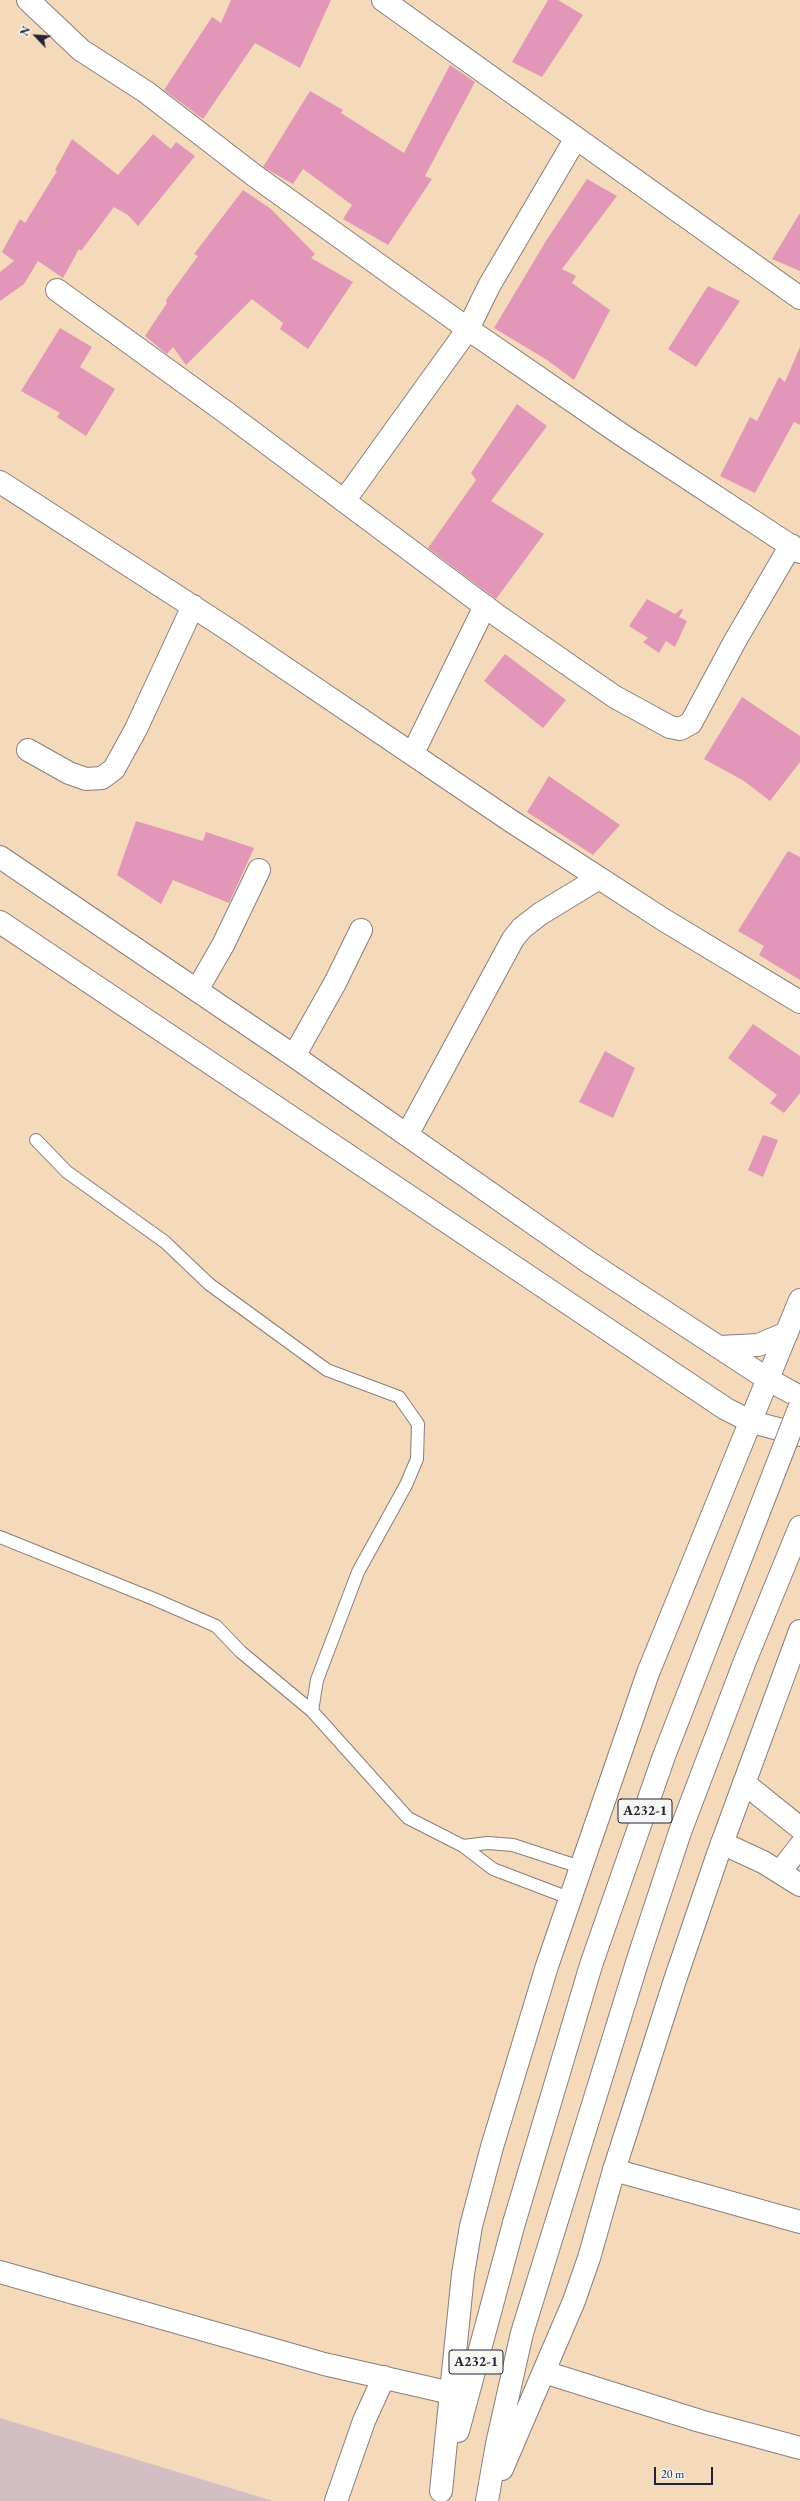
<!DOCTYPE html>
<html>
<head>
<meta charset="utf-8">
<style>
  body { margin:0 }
  #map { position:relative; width:800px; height:2501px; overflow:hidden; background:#f4d9bb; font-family:"EB Garamond",serif }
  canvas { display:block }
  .north { position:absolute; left:16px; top:16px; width:40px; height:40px; -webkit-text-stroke:3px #f6f6f2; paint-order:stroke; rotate:295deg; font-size:11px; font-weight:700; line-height:16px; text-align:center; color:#22223b }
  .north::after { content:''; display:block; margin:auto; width:14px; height:18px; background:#22223b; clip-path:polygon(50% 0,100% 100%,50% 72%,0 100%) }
  .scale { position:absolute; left:654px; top:2467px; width:59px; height:18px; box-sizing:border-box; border:2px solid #22223b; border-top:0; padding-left:5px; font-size:12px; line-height:14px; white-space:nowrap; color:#22223b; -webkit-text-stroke:3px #f6f6f2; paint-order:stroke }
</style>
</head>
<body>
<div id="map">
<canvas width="800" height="2501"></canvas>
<div class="north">N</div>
<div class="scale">20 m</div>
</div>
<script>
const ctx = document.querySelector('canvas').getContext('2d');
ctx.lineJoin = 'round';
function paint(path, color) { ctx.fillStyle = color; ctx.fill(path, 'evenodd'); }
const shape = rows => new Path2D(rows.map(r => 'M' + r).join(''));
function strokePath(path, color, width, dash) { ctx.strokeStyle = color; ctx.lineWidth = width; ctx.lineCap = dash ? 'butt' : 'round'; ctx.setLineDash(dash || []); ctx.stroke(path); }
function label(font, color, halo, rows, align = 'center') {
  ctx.font = font + ' "EB Garamond",serif'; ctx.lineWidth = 4; ctx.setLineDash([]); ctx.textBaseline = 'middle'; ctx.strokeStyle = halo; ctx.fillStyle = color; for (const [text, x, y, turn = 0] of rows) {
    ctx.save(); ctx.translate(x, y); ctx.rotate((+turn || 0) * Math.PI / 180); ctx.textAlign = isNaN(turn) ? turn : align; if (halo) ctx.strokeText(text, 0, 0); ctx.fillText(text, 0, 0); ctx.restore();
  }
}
paint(shape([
  [0,2418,273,2501,0,2501]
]), '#d2bec3');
paint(shape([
  [231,0,331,0,300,68,255,43,203,119,164,90,212,17,221,23],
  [548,0,558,0,583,15,542,77,512,62],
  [450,65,475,82,425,176,432,179,388,245,343,219,352,205,303,169,293,184,263,167,310,91,343,110,341,113,404,153],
  [153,134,171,149,176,142,195,156,138,226,128,215,114,207,81,251,79,249,63,278,38,261,24,284,0,301,0,272,14,261,2,252,20,219,25,223,57,171,55,170,72,139,118,175],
  [587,179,617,196,562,269,576,276,572,283,610,310,574,380,547,360,494,328,546,241],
  [243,190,271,209,315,254,311,258,353,282,308,349,280,329,283,323,252,299,186,365,173,347,167,354,145,336,167,303,166,300,198,256,194,254],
  [800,213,800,271,772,259],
  [708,286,740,301,696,367,668,349],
  [60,328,92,347,80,367,115,389,86,436,57,417,60,413,21,391],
  [800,347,800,425,794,422,755,493,720,476,750,417,757,421,779,377,785,382],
  [517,404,547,426,491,501,544,534,496,599,428,548,476,480,471,473],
  [647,599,675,614,681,609,683,610,679,617,687,621,675,647,666,641,659,653,643,642,648,638,629,626],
  [505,654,566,700,543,728,484,681],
  [742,697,800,736,800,762,770,801,744,781,704,759],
  [549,776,620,825,593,855,527,812],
  [136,821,203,841,206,832,254,848,229,903,173,880,161,904,117,875],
  [788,851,800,857,800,980,759,955,764,946,738,931],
  [753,1024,800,1056,800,1093,784,1113,770,1103,777,1095,728,1058],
  [605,1051,635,1068,613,1118,579,1102],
  [763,1135,778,1140,763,1177,748,1170]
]), '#e297b9');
const service = shape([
  [36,1140,67,1172,165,1242,209,1284,327,1370,399,1397,418,1424,417,1459,406,1485,358,1572,317,1680,312,1711],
  [0,1537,154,1599,216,1626,241,1652,312,1711,408,1818,463,1846,493,1869,569,1898],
  [463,1846,488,1843,513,1845,580,1867]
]);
const minor = shape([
  [28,0,81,50,146,92,255,176,468,329,622,435,800,552],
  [383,0,800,298],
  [57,290,224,411,498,616,615,697,670,727,680,729,691,723,735,641,791,545],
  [0,482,226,628,511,821,664,920,800,1002],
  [344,501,468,329,489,286,576,138],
  [28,750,69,773,86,779,102,778,114,769,136,729,193,606],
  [413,753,485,606],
  [0,857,294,1056,587,1261,769,1380,800,1397],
  [0,922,726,1409,752,1422,800,1435],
  [197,990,223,945,259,870],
  [294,1056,335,983,361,930],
  [407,1135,513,939,522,928,540,914,599,878],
  [744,1783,800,1828],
  [722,1843,763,1862,800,1885],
  [780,1872,800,1846],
  [614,2170,800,2222],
  [0,2272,324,2364,451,2393],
  [544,2372,700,2421,800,2448],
  [336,2501,364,2421,384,2377]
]);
const trunk = shape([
  [720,1347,758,1345,787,1333],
  [458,2431,514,2223],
  [502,2469,574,2301,589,2258,614,2170,675,1980,717,1857,800,1631],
  [441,2491,463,2274,471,2226,492,2147,547,1966,648,1673,800,1300],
  [487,2501,497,2444,522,2333,640,1953,680,1832,745,1661,800,1527]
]);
strokePath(service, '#8b7e7b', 14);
strokePath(minor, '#8b7e7b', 24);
strokePath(trunk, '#8b7e7b', 24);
strokePath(service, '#fff', 12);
strokePath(minor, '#fff', 22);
strokePath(trunk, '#fff', 22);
const trunkBridge = shape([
  [514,2223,591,1965,664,1756,800,1406]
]);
strokePath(trunkBridge, '#8b7e7b', 24, []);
strokePath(trunkBridge, '#fff', 22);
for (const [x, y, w] of [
  [645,1811,54],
  [476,2362,54]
]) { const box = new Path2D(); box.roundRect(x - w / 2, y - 12, w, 24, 3); ctx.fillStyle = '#f6f6f2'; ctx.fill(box); strokePath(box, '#22223b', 1); }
label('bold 14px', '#22223b', null, [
  ["A232-1",645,1811],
  ["A232-1",476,2362]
]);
</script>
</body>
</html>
